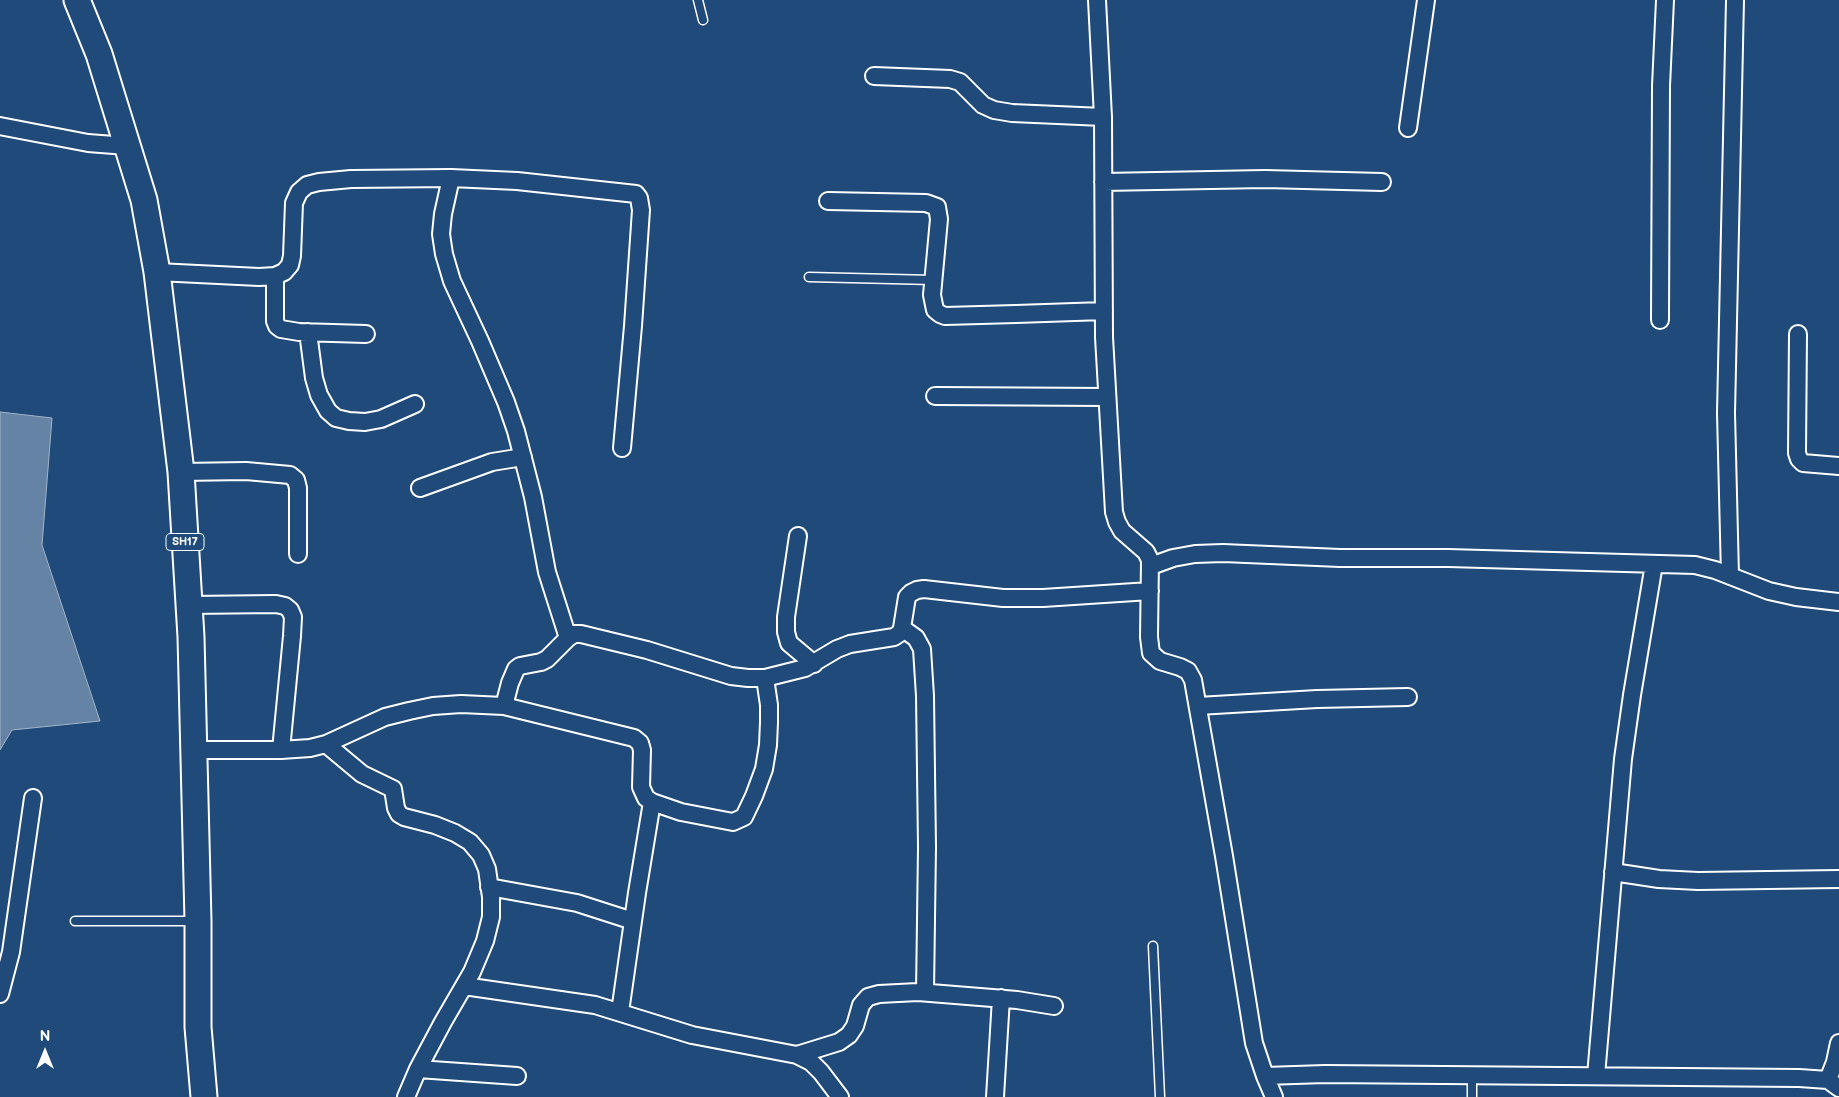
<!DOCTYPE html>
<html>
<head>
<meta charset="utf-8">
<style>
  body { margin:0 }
  #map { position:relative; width:1839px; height:1097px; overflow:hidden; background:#1f4a7a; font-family:"Balsamiq Sans",sans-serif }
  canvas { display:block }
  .north { position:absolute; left:20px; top:1027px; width:50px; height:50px; -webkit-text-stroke:4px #1f4a7a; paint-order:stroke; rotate:0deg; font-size:14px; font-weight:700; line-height:20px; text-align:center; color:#fff }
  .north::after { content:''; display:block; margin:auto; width:18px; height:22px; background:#fff; clip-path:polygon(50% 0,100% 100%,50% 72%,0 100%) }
</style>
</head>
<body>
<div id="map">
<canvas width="1839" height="1097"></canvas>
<div class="north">N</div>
</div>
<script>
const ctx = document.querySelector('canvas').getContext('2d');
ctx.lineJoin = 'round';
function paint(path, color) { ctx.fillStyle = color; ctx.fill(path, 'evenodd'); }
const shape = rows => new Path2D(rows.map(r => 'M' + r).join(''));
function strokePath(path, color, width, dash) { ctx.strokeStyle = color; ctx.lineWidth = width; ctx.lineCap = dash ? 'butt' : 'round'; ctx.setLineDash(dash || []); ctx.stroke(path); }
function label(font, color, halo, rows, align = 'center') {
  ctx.font = font + ' "Balsamiq Sans",sans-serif'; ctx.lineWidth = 4; ctx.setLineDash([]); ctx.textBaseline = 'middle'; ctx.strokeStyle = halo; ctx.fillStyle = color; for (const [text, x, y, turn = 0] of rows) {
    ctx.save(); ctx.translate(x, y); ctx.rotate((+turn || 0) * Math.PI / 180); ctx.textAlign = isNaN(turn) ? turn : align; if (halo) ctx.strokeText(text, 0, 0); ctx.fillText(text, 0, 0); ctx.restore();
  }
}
const water = shape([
  [0,412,52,418,42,545,100,721,12,730,0,750,0,412]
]);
paint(water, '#6583a4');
strokePath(water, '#a3b5c8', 1);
const service = shape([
  [698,0,703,20],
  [809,277,933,280],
  [75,921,195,921],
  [1153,946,1160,1097],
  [1472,1075,1472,1097]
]);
const minor = shape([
  [1097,0,1103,117,1104,337,1114,512,1117,522,1122,531,1146,552,1150,560,1149,637,1151,653,1160,661,1180,667,1188,671,1193,680,1224,856,1254,1043,1265,1076,1274,1097],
  [874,76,950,79,960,82,983,105,994,110,1012,113,1103,117],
  [0,126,88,143,127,146],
  [1408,128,1426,0],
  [451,178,443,214,441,234,444,254,452,281,480,341,506,402,516,431,533,497,547,572,568,638],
  [1103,182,1265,179,1382,182],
  [828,201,926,203,937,207,939,219,932,295,935,310,940,314,945,316,1016,314,1104,311],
  [157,272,259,277,275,276,284,272,290,265,292,256,294,203,299,192,307,185,319,182,351,179,451,178,517,181,636,194,639,198,641,210,633,326,622,448],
  [275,276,275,321,277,326,281,329,299,332,366,334],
  [1660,320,1661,86,1665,0],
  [308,332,314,378,319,395,328,411,336,418,349,421,365,422,381,419,415,404],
  [1798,334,1797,453,1799,459,1803,463,1839,466],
  [935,396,1107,397],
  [181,472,246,471,290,475,296,480,298,488,298,554],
  [420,488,492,462,523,457],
  [798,536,786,617,786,632,789,643,814,664],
  [1151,566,1173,558,1195,554,1223,553,1340,558,1448,558,1695,565,1715,570,1769,591,1796,597,1839,602],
  [1730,576,1726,413,1735,0],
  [189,605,276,604,285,606,290,610,293,617,292,636,281,750],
  [902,628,916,638,922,649,925,696,927,847,925,992],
  [504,706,510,683,516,669,520,666,541,662,547,659,568,638,574,634,581,634,647,650,731,676,748,678,765,678,805,668,837,649,850,644,894,637,900,633,902,628,907,597,911,593,917,590,924,589,1003,598,1043,598,1150,591],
  [1198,706,1317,699,1408,697],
  [326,744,362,774,393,789,396,808,399,814,404,817,435,825,455,833,470,842,481,855,487,869,491,897,491,917,485,941,472,972,443,1022,418,1069,406,1097],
  [194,750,281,750,310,748,326,744,385,717,409,711,433,706,461,704,504,706,634,738,640,743,642,750,641,787,646,798,652,802,681,812,733,822,744,817,754,796,764,769,768,745,769,722,769,705,765,678],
  [1613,872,1659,879,1698,881,1839,879],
  [489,887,577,903,633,921],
  [464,986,595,1005,692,1035,797,1055,811,1062,821,1072,840,1097],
  [0,994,11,952,33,798],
  [620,1012,637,893,652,802],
  [797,1055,839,1042,849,1035,855,1026,861,1005,868,997,879,994,918,992,1017,1000,1054,1006],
  [418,1069,517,1076],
  [1265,1076,1325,1074,1799,1078,1828,1080,1839,1088],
  [1596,1076,1623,759,1632,695,1654,564],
  [1828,1080,1835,1062,1839,1043],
  [995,1097,1001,998]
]);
const primary = shape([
  [77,0,99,54,144,200,157,272,181,472,191,637,198,921,198,1027,204,1097]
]);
strokePath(service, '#fff', 11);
strokePath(minor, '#fff', 20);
strokePath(primary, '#fff', 29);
strokePath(service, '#1f4a7a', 8);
strokePath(minor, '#1f4a7a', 16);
strokePath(primary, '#1f4a7a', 25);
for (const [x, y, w] of [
  [185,542,38]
]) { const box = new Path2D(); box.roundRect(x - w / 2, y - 8.5, w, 17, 4); ctx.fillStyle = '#1f4a7a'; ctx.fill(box); strokePath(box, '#fff', 1); }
label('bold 11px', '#fff', null, [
  ["SH17",185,542]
]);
</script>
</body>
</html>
